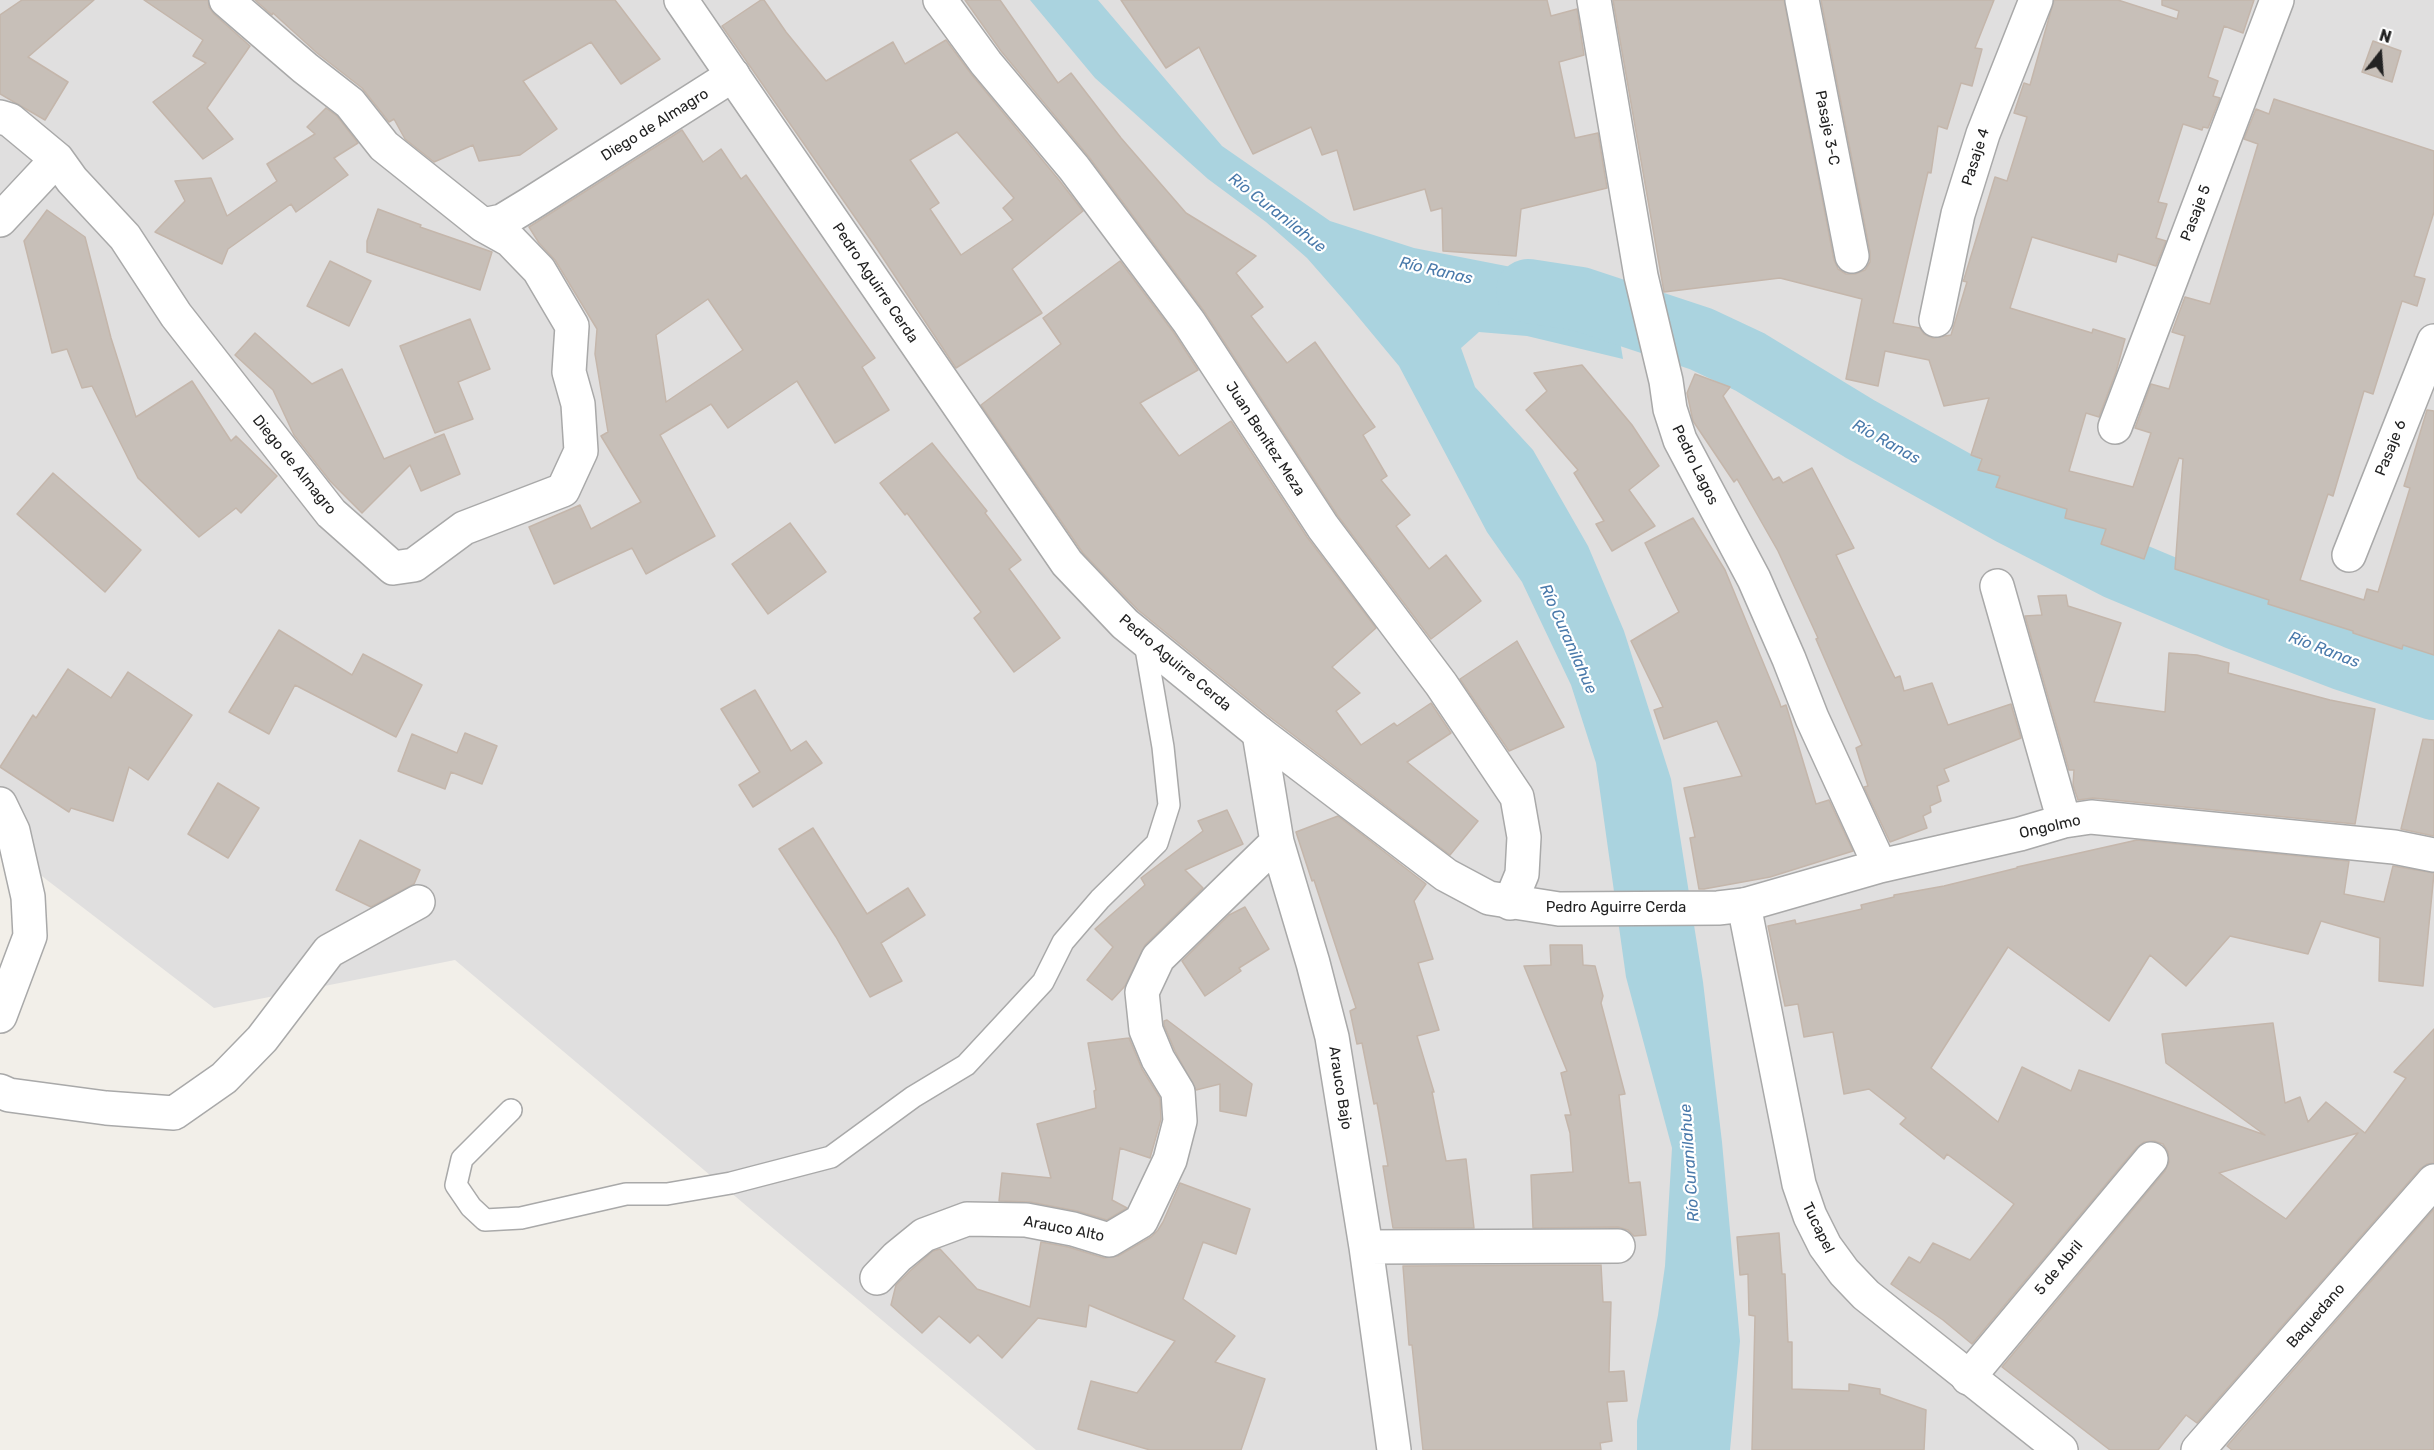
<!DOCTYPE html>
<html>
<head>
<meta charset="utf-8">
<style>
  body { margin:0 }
  #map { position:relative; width:2434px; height:1450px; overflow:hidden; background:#f2efe9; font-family:Rubik,sans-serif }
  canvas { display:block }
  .north { position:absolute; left:2350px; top:24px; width:60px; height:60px; -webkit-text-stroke:4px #fff; paint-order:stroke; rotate:17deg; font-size:16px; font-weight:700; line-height:24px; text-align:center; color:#222 }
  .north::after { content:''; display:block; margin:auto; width:21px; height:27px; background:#222; clip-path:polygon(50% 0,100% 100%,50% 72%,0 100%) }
</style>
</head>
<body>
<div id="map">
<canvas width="2434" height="1450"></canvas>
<div class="north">N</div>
</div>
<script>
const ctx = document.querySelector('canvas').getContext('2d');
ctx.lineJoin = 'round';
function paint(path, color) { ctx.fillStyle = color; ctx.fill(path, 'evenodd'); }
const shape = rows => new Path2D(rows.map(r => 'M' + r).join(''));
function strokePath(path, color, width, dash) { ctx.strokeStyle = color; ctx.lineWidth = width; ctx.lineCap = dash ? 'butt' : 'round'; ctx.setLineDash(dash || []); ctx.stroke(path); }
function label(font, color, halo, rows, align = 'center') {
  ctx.font = font + ' Rubik,sans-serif'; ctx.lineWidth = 4.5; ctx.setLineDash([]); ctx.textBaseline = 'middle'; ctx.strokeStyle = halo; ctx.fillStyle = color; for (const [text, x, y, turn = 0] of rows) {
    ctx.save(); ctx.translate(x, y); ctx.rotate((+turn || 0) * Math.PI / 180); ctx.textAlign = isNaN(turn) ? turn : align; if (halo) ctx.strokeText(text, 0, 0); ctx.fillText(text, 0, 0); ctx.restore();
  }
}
paint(shape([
  [0,0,2434,0,2434,1450,1036,1450,455,960,214,1008,0,844]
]), '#e0dfdf');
paint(shape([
  [1030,0,1098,0,1222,146,1330,221,1414,248,1542,273,1612,293,1623,359,1527,336,1479,332,1461,348,1475,387,1533,450,1588,546,1624,631,1671,779,1703,982,1722,1142,1740,1341,1730,1450,1637,1450,1637,1421,1658,1315,1665,1266,1672,1148,1626,977,1596,763,1571,685,1522,582,1487,532,1399,366,1350,307,1307,258,1266,222,1208,179,1095,78]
]), '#aad3df');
strokePath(shape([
  [1528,291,1580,299,1701,339,1750,362,1860,429,2011,513,2118,568,2235,617,2345,659,2434,688]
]), '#aad3df', 64);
const building = shape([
  [22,0,94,0,28,57,68,82,45,120,0,94,0,15,22,0],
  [144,0,208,0,209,7,214,14,250,46,207,108,233,139,203,159,153,102,206,63,193,56,203,40,144,0],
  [255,0,615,0,660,59,621,84,591,42,523,81,557,129,520,155,479,161,473,145,434,162,405,139,394,119,389,122,362,88,317,53,273,13,272,15,255,0],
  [761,0,764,0,786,32,826,81,893,42,905,64,946,40,972,75,1059,180,1083,211,1012,269,1042,313,956,368,875,246,722,26,761,0],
  [957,132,1014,198,1003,208,1013,220,961,255,930,209,939,203,910,160,957,132],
  [965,0,1000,0,1058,83,1071,73,1121,138,1186,213,1256,256,1236,273,1263,307,1251,316,1287,363,1315,342,1375,427,1363,435,1387,476,1381,480,1410,515,1396,526,1429,569,1446,555,1481,601,1431,639,1338,516,1204,311,1089,157,1001,51,965,0],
  [1121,0,1547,0,1551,16,1577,9,1584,55,1559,62,1575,138,1598,133,1607,188,1521,209,1516,256,1443,251,1442,208,1431,211,1425,189,1354,210,1337,150,1322,155,1311,127,1253,154,1199,47,1166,68,1121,0],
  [1613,0,1784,0,1834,260,1838,269,1846,274,1855,274,1865,270,1870,262,1870,252,1821,0,1994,0,1975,48,1982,49,1972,86,1961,83,1947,129,1938,126,1931,173,1928,172,1893,323,1920,328,1924,334,1933,338,1951,335,1967,282,1963,281,1964,279,1995,177,2007,181,2027,117,2014,113,2024,83,2030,85,2054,0,2118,0,2177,19,2179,11,2162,5,2162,0,2254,0,2243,33,2224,26,2208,77,2218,81,2213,96,2220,98,2208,128,2203,127,2202,130,2183,124,2158,202,2167,204,2156,238,2166,241,2156,266,2118,254,2116,262,2032,237,2010,308,2092,333,2093,329,2125,339,2116,372,2099,417,2086,413,2069,471,2133,487,2151,433,2135,428,2151,384,2169,389,2185,336,2172,332,2185,297,2210,304,2258,144,2244,139,2256,109,2269,114,2274,99,2434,151,2434,212,2414,276,2425,279,2417,306,2402,301,2373,394,2364,391,2333,496,2328,494,2300,580,2364,600,2367,589,2378,592,2410,488,2404,486,2427,410,2434,411,2434,655,2403,645,2402,649,2353,633,2353,631,2268,604,2269,600,2175,569,2183,459,2179,458,2144,559,2101,544,2106,529,2065,518,2067,509,1996,487,2000,476,1978,470,1982,459,1971,455,1989,398,1944,406,1929,360,1885,351,1878,386,1846,379,1862,299,1780,278,1664,292,1613,0],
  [2373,41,2401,51,2392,82,2362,72,2373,41],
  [326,108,337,116,358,143,334,158,348,175,296,212,291,204,228,249,222,264,155,232,185,201,175,181,211,178,227,216,277,181,267,164,315,134,307,127,326,108],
  [682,130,703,162,721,149,741,179,746,175,875,358,862,367,889,410,835,443,797,381,728,428,711,404,660,435,715,536,646,574,632,548,554,584,529,527,580,505,591,529,641,502,601,436,608,432,595,354,597,329,555,260,539,243,529,227,682,130],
  [708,299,743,350,666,402,656,335,708,299],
  [378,209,421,225,420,227,492,252,480,290,367,252,367,241,378,209],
  [47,210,85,237,111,338,136,417,192,381,231,441,236,436,277,476,241,513,236,508,199,537,138,478,92,386,82,388,67,349,52,353,24,241,47,210],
  [330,261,371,281,349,326,307,306,330,261],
  [1120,261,1174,333,1198,370,1140,403,1179,456,1231,421,1307,537,1376,628,1332,667,1360,693,1336,711,1361,745,1394,723,1397,726,1431,703,1451,733,1407,762,1478,821,1450,855,1271,718,1138,610,1083,553,981,405,1061,344,1043,318,1120,261],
  [470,319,490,369,458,382,473,419,435,433,400,346,470,319],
  [255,333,312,384,342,369,384,459,444,434,460,474,421,491,410,465,362,513,330,481,294,435,273,390,235,355,255,333],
  [1582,365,1632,425,1659,466,1629,490,1655,526,1612,551,1596,524,1604,521,1574,473,1578,470,1526,410,1547,391,1534,373,1582,365],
  [1695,374,1730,387,1723,396,1773,480,1779,477,1783,483,1812,468,1854,548,1836,555,1895,678,1900,676,1904,691,1932,683,1948,725,2011,704,2021,738,1944,769,1949,781,1937,786,1941,801,1930,806,1931,812,1923,816,1927,828,1890,842,1864,787,1868,786,1856,748,1862,745,1816,639,1818,638,1778,551,1737,479,1734,482,1693,421,1687,393,1695,374],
  [932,443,987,511,985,513,1021,560,1009,569,1060,638,1014,672,974,618,981,612,907,513,905,515,880,483,932,443],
  [53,473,141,550,105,592,17,514,53,473],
  [1693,518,1725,570,1779,701,1781,707,1786,705,1816,804,1829,800,1853,851,1770,877,1704,889,1699,889,1690,838,1695,837,1684,788,1742,776,1717,721,1664,739,1654,710,1663,707,1631,641,1679,612,1645,543,1693,518],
  [790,523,826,572,768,614,732,564,790,523],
  [2066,595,2068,606,2121,623,2094,702,2165,712,2169,653,2197,655,2229,663,2228,673,2330,700,2375,709,2355,824,2093,798,2078,800,2073,785,2074,770,2069,770,2025,616,2042,615,2038,596,2066,595],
  [279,630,352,675,363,654,422,685,396,737,295,685,269,734,229,712,279,630],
  [1517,641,1564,727,1509,751,1460,679,1517,641],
  [68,669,111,698,128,672,192,715,148,780,129,767,113,821,71,808,69,812,0,767,33,715,36,718,68,669],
  [755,690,791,751,806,741,822,763,753,807,739,785,760,772,721,709,755,690],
  [465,733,497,746,482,784,451,772,445,789,398,771,412,734,457,753,465,733],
  [2423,739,2434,740,2434,836,2401,829,2423,739],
  [218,783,259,808,228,858,188,834,218,783],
  [1227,810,1243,844,1185,870,1203,888,1145,945,1125,986,1112,1000,1087,980,1113,947,1095,929,1145,885,1141,878,1203,831,1198,821,1227,810],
  [1338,816,1426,884,1414,901,1433,959,1418,963,1439,1030,1417,1036,1434,1092,1432,1092,1446,1161,1466,1159,1474,1228,1393,1228,1383,1166,1388,1166,1377,1103,1374,1104,1362,1043,1357,1044,1350,1011,1356,1008,1314,880,1312,881,1296,832,1338,816],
  [813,828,867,914,908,888,925,915,881,943,902,981,870,997,836,937,779,849,813,828],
  [360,840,420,870,414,884,371,907,336,890,360,840],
  [2137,840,2349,861,2344,894,2384,902,2393,866,2434,873,2423,986,2379,981,2380,938,2321,921,2308,954,2230,936,2186,986,2150,955,2109,1021,2008,947,1931,1068,1998,1122,2022,1067,2071,1091,2079,1070,2265,1135,2166,1063,2162,1034,2273,1023,2285,1103,2300,1097,2308,1122,2326,1102,2365,1133,2406,1078,2394,1072,2434,1029,2434,1163,2427,1164,2420,1169,2197,1423,2186,1415,2158,1450,2110,1450,2002,1367,2165,1171,2169,1162,2168,1152,2163,1144,2154,1141,2144,1142,2137,1147,1972,1344,1943,1320,1891,1284,1909,1257,1920,1263,1933,1243,1970,1260,2014,1204,1947,1154,1944,1159,1900,1124,1906,1118,1869,1089,1844,1094,1833,1032,1804,1037,1798,1004,1785,1006,1768,926,1795,920,1796,924,1862,909,1861,905,1894,897,1894,895,1944,886,2017,868,2017,867,2137,840],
  [2358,1133,2286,1219,2219,1173,2316,1145,2358,1133],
  [1245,907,1269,949,1239,968,1241,971,1205,996,1182,961,1229,915,1245,907],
  [1550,945,1582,945,1583,965,1595,966,1603,996,1601,1003,1625,1094,1619,1095,1629,1183,1640,1182,1646,1235,1634,1236,1628,1230,1618,1227,1533,1228,1531,1175,1573,1172,1570,1133,1565,1115,1571,1115,1561,1073,1567,1071,1524,966,1551,965,1550,945],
  [1167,1020,1252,1084,1246,1116,1220,1111,1220,1084,1196,1090,1175,1051,1164,1025,1164,1021,1167,1020],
  [1129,1038,1142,1069,1160,1098,1161,1119,1150,1158,1120,1148,1112,1200,1127,1208,1107,1220,1077,1211,1030,1202,999,1201,1002,1173,1051,1178,1037,1124,1096,1108,1094,1091,1096,1090,1088,1043,1129,1038],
  [1180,1183,1250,1209,1236,1254,1203,1242,1183,1299,1235,1336,1215,1362,1265,1379,1241,1450,1150,1450,1078,1429,1091,1381,1137,1393,1175,1341,1089,1305,1086,1327,1038,1318,1002,1358,978,1335,970,1343,939,1316,922,1333,891,1305,896,1285,910,1271,933,1251,940,1249,977,1289,1030,1307,1041,1242,1068,1247,1104,1258,1118,1256,1151,1237,1158,1230,1163,1222,1180,1183],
  [2434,1209,2434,1450,2232,1450,2227,1446,2434,1209],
  [1779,1233,1782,1274,1785,1274,1788,1342,1792,1342,1792,1389,1849,1391,1849,1384,1880,1389,1880,1394,1926,1410,1924,1450,1752,1450,1755,1316,1749,1315,1748,1274,1740,1275,1737,1237,1779,1233],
  [1601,1265,1603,1302,1611,1302,1609,1372,1624,1371,1627,1401,1607,1402,1612,1441,1600,1443,1601,1450,1423,1450,1412,1345,1409,1345,1403,1266,1601,1265]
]);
paint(building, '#c7bfb8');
strokePath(building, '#c4b6ab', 1.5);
const service = shape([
  [511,1110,462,1159,456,1185,471,1207,485,1220,521,1218,626,1194,667,1194,731,1183,831,1157,913,1097,966,1065,1043,982,1063,942,1100,899,1157,843,1169,805,1163,747,1144,637]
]);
const minor = shape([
  [940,0,986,63,1074,168,1189,322,1323,527,1441,684,1517,797,1524,837,1522,874,1510,903],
  [1594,0,1641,276,1666,381,1670,409,1680,440,1754,579,1789,659,1812,718,1880,866],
  [1802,0,1852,256],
  [0,117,10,120,57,159,72,180,125,237,176,315,331,513,393,568,414,565,464,528,563,490,581,451,578,404,569,372,572,326,539,270,510,240,483,225,384,146,350,103,305,68,226,0],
  [0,220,57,159],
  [483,225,502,221,530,204,733,75],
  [1936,320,1958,214,1983,134,2036,0],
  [2115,427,2277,0],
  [2349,555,2434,341],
  [1997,586,2064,821],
  [1259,733,1277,842,1313,963,1332,1037,1366,1247,1394,1450],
  [0,804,13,831,28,897,30,936,0,1016],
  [1744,905,1880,866,2020,834,2064,821,2091,817,2394,847,2434,855],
  [0,1091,9,1095,106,1108,174,1113,224,1078,262,1039,329,951,418,902],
  [1366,1247,1618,1246],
  [877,1278,897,1257,924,1235,967,1219,1026,1220,1073,1229,1109,1240,1141,1221,1170,1160,1180,1121,1178,1092,1158,1059,1146,1030,1142,992,1158,958,1277,842],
  [1968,1378,2151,1159],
  [2198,1450,2434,1181]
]);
const tertiary = shape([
  [681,0,1067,563,1125,624,1259,733,1446,875,1489,898,1559,909,1718,908,1744,905,1799,1184,1810,1216,1825,1246,1844,1272,1866,1295,2061,1450]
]);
strokePath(service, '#a9a9a9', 24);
strokePath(minor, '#a9a9a9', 36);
strokePath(tertiary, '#a9a9a9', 36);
strokePath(service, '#fff', 21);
strokePath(minor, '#fff', 33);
strokePath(tertiary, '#fff', 33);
label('15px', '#222', '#fff', [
  ["Diego de Almagro",655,125,-32],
  ["Pasaje 3-C",1827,128,79],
  ["Pasaje 4",1976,157,-72],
  ["Pasaje 5",2196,213,-69],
  ["Pedro Aguirre Cerda",875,283,56],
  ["Juan Benítez Meza",1265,439,57],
  ["Pasaje 6",2391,448,-68],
  ["Diego de Almagro",294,465,51],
  ["Pedro Lagos",1695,465,64],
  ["Pedro Aguirre Cerda",1175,663,40],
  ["Ongolmo",2050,827,-13],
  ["Pedro Aguirre Cerda",1616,908],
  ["Arauco Bajo",1340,1088,81],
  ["Tucapel",1818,1228,64],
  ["Arauco Alto",1064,1229,11],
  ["5 de Abril",2059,1268,-50],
  ["Baquedano",2316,1316,-49]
]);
label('italic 16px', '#4a7aab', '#fff', [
  ["Río Curanilahue",1277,213,38],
  ["Río Ranas",1436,271,13],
  ["Río Ranas",1886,442,29],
  ["Río Curanilahue",1568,639,66],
  ["Río Ranas",2324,650,21],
  ["Río Curanilahue",1690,1163,-94]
]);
</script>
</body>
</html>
